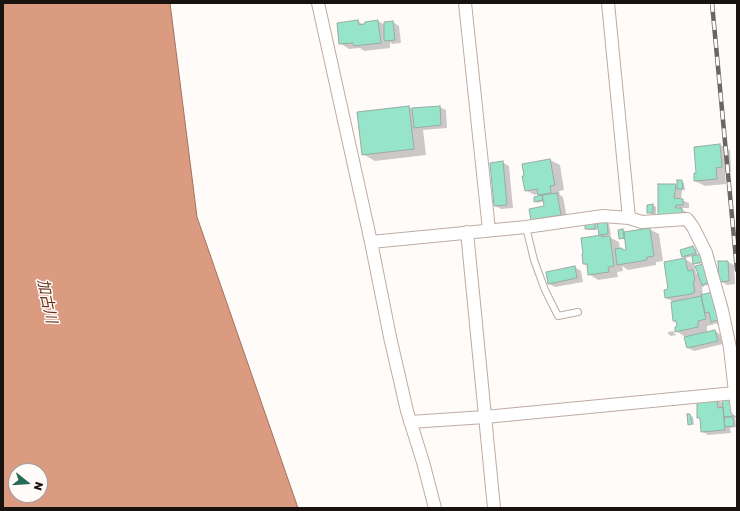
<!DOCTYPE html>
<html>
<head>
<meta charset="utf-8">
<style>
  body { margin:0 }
  #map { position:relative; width:740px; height:511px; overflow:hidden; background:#fefbf9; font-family:"Golos Text",sans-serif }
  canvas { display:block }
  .frame { position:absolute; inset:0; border:4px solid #191310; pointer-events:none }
  .north { position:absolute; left:8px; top:463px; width:40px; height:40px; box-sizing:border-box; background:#fefbf9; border:1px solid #a29e9c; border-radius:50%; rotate:107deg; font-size:11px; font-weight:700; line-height:16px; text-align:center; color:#191310 }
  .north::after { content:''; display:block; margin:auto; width:14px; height:18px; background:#286856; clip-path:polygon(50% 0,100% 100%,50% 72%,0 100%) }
</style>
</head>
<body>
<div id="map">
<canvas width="740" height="511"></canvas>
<div class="frame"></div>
<div class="north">N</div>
</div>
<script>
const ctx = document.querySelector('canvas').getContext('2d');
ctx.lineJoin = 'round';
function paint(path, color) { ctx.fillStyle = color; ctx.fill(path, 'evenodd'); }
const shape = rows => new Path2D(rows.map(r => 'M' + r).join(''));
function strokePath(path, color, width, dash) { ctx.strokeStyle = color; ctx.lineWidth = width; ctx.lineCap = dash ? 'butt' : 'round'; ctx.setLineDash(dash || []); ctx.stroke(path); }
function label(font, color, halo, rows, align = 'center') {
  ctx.font = font + ' "Golos Text","Noto Sans JP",sans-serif'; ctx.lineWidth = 3; ctx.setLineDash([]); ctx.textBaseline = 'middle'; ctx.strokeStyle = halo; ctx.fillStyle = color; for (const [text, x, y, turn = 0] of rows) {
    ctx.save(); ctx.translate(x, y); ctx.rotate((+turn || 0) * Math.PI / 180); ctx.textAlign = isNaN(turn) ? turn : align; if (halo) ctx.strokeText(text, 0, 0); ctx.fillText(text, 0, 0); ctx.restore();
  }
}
const water = shape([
  [3,3,170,3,197,217,298,508,3,508,3,3],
  [16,471,40,471,40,495,16,495,16,471]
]);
paint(water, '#db9b81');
strokePath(water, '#a1725f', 1);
paint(shape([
  [358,21,365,26,366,23,378,21,385,25,385,23,393,22,399,26,401,43,392,44,390,42,390,48,364,51,360,48,349,49,340,43],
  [409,107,413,109,439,107,446,110,447,128,423,130,426,155,375,161,363,154,358,113],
  [720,145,730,150,731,172,725,173,726,184,705,186,695,181,698,174,695,147],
  [550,160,560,165,564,190,559,191,560,195,563,197,567,218,538,223,532,219,545,207,544,201,538,203,535,201,541,196,541,194,535,195,525,190,523,165],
  [502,162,509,166,513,208,501,209,495,206],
  [681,181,684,183,685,190,682,190,681,200,689,203,689,208,679,208,688,213,688,219,665,218,676,185,678,187],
  [653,205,656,207,656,214,651,214,648,212],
  [594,222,597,224,606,222,609,224,611,235,607,236,619,242,620,249,622,249,627,251,626,240,620,238,623,230,626,232,649,229,659,234,663,261,656,262,656,265,628,270,622,266,623,271,617,272,618,277,598,280,589,274,588,266,584,264,602,236,600,235,598,226,597,226,597,230,589,230,586,229],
  [693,247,696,249,698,256,705,263,697,264,694,263,696,273,712,283,705,286,704,285,704,287,702,287,703,295,712,293,724,323,718,325,715,323,715,324,707,326,707,333,715,331,721,335,723,344,694,351,688,348,685,338,687,338,676,331,678,327,677,322,674,321,674,302,666,298,669,289,685,259,695,265,693,256,686,258,683,257],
  [728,262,734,265,735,284,727,285,720,281],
  [575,267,581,271,583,282,555,287,549,284],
  [673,331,676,335,671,336,668,334,668,332],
  [728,399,734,402,736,427,730,428,731,433,708,435,702,431,701,419,698,417,717,400,724,404],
  [688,415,693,417,694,425,689,424]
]), '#0003');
const building = shape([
  [358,20,359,25,364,24,365,22,378,20,381,43,354,46,353,43,339,44,337,23,358,20],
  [393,21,395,40,385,41,384,39,384,22,393,21],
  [409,106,414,149,362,155,357,112,409,106],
  [440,106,441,125,414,128,412,108,440,106],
  [720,144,722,167,716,168,717,179,694,181,694,173,696,173,694,147,720,144],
  [550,159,555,185,550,186,551,193,538,195,537,189,525,191,522,176,524,176,522,164,550,159],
  [503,161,507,205,494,206,490,163,503,161],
  [677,180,682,180,683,189,677,189,677,180],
  [658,184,676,184,674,198,683,199,683,205,676,205,675,208,682,208,682,216,658,215,658,184],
  [557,193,561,215,531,220,529,209,544,206,542,195,557,193],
  [542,195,543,200,534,202,534,197,542,195],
  [653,204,653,213,647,213,647,205,653,204],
  [585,221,595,221,595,229,585,229,585,221],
  [607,221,608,234,599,235,597,223,607,221],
  [650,228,654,256,647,257,647,260,617,265,615,249,622,248,623,250,626,250,624,232,650,228],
  [623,229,624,238,619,239,618,230,623,229],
  [602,235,602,237,610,236,614,266,608,267,609,272,588,275,587,264,583,264,582,254,583,254,581,238,602,235],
  [693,246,696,253,682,257,680,250,693,246],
  [701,254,702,262,693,264,692,256,701,254],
  [685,258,688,271,693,270,695,281,693,282,695,292,692,293,692,294,665,298,664,290,668,289,664,262,685,258],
  [718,261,728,261,729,281,719,282,718,261],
  [704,264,710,282,702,285,695,266,704,264],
  [575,266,577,278,548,284,546,272,575,266],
  [712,292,718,320,711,322,709,312,705,313,701,295,712,292],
  [701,296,706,319,698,321,698,327,675,332,675,327,677,326,676,321,673,321,671,302,701,296],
  [715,330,718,341,687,348,684,337,715,330],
  [728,398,729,400,732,400,733,416,724,417,722,399,728,398],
  [717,399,718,408,723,407,725,430,701,432,700,418,697,418,697,401,717,399],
  [687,414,690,414,692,424,688,425,687,414],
  [724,417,733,417,734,426,725,427,724,417]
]);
paint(building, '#96e5cb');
strokePath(building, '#97aba4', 1);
const service = shape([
  [526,227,534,260,545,290,558,316,578,312]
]);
const minor = shape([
  [318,3,371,242,390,337,407,411,423,462,435,508],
  [465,3,489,230],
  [608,3,629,218],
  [467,232,494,508],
  [371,242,526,227,603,216,629,218,642,222,687,219,693,227,706,253,722,310,730,348,737,410],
  [410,422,485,417,735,393]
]);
strokePath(service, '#beaca4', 8);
strokePath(minor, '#beaca4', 14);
strokePath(service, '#fff', 6);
strokePath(minor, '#fff', 12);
const rail = shape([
  [712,3,737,270]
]);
strokePath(rail, '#6b6664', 4.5);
strokePath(rail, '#fefbf9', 3, [9]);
label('italic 15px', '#682d13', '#fefbf9', [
  ["加古川",47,301,78]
]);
</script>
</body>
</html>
